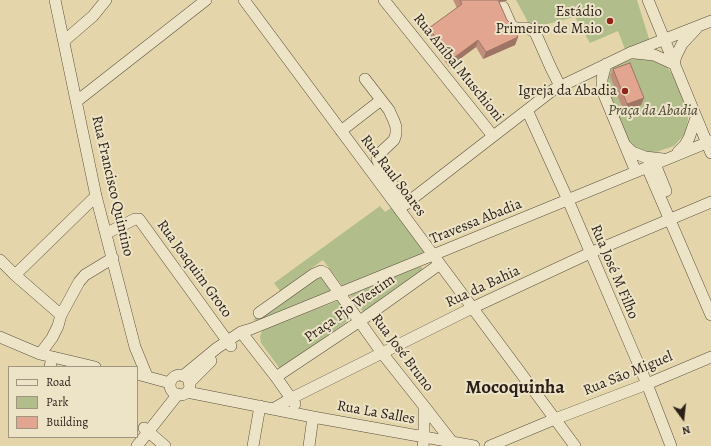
<!DOCTYPE html>
<html>
<head>
<meta charset="utf-8">
<style>
  body { margin:0 }
  #map { position:relative; width:711px; height:446px; overflow:hidden; background:#e4d6aa; font-family:Alegreya,serif }
  canvas { display:block }
  .legend { position:absolute; left:8px; top:366px; width:130px; height:72px; box-sizing:border-box; background:#ede4c8; border:1px solid #9f9581; margin:0; padding:5px 7px; list-style:none; font-size:12px; color:#2b1f17 }
  .legend li { display:flex; align-items:center; gap:8px; height:20px }
  .legend b { width:20px; border:1px solid #9f9581 }
  .north { position:absolute; left:663px; top:398px; width:40px; height:40px; -webkit-text-stroke:3px #ede4c8; paint-order:stroke; rotate:165deg; font-size:11px; font-weight:700; line-height:16px; text-align:center; color:#2b1f17 }
  .north::after { content:''; display:block; margin:auto; width:14px; height:18px; background:#2b1f17; clip-path:polygon(50% 0,100% 100%,50% 72%,0 100%) }
</style>
</head>
<body>
<div id="map">
<canvas width="711" height="446"></canvas>
<ul class="legend">
<li><b style="height:5px;background:#ede4c8"></b>Road</li>
<li><b style="height:11px;background:#b1be8b"></b>Park</li>
<li><b style="height:11px;background:#e2a590"></b>Building</li>
</ul>
<div class="north">N</div>
</div>
<script>
const ctx = document.querySelector('canvas').getContext('2d');
ctx.lineJoin = 'round';
function paint(path, color) { ctx.fillStyle = color; ctx.fill(path, 'evenodd'); }
const shape = rows => new Path2D(rows.map(r => 'M' + r).join(''));
function strokePath(path, color, width, dash) { ctx.strokeStyle = color; ctx.lineWidth = width; ctx.lineCap = dash ? 'butt' : 'round'; ctx.setLineDash(dash || []); ctx.stroke(path); }
function label(font, color, halo, rows, align = 'center') {
  ctx.font = font + ' Alegreya,serif'; ctx.lineWidth = 4; ctx.setLineDash([]); ctx.textBaseline = 'middle'; ctx.strokeStyle = halo; ctx.fillStyle = color; for (const [text, x, y, turn = 0] of rows) {
    ctx.save(); ctx.translate(x, y); ctx.rotate((+turn || 0) * Math.PI / 180); ctx.textAlign = isNaN(turn) ? turn : align; if (halo) ctx.strokeText(text, 0, 0); ctx.fillText(text, 0, 0); ctx.restore();
  }
}
paint(shape([
  [516,0,637,0,650,42,626,52,618,31,590,43,575,17,536,27,530,26],
  [641,56,663,62,673,75,688,109,688,120,685,134,674,146,656,152,645,153,632,147,628,140,608,90,606,80,610,70,618,64],
  [380,206,385,212,394,206,424,250,422,255,343,287,323,260,280,291,274,283],
  [419,266,422,267,422,270,363,312,349,294],
  [321,276,331,284,331,291,258,321,253,320,316,277],
  [340,300,353,317,281,370,261,343,260,336,262,331,266,328]
]), '#b1be8b');
const minor = shape([
  [55,0,96,196,135,347,147,376],
  [244,0,575,446],
  [384,0,493,136],
  [648,0,711,153],
  [503,7,511,25,515,28,527,28,535,32,551,68,560,86],
  [64,41,93,16,106,0],
  [635,53,654,55,674,64,676,56,682,44,696,29],
  [606,64,602,79,602,90,636,172],
  [365,79,389,110,394,121,396,127,396,134,394,140,378,155,377,159,382,170,406,204],
  [77,101,206,0],
  [527,110,568,200,647,384,671,446],
  [341,131,381,100],
  [626,146,632,152,645,157,663,159],
  [678,152,685,145,689,138,696,118],
  [655,164,666,191],
  [647,167,711,315],
  [399,209,553,90,632,52,711,21],
  [107,233,135,219,139,219,231,346],
  [0,260,15,275],
  [259,313,314,274,321,271,325,273,382,353,424,406,424,437,423,446],
  [61,315,15,275,96,196],
  [241,332,276,377,295,404],
  [0,337,40,354,95,367],
  [40,354,52,338,58,326,61,315,79,282,85,275,113,258],
  [50,367,52,357],
  [137,374,170,383],
  '170 385a10 10 0 1 1 20 0a10 10 0 1 1-20 0Z',
  [183,376,217,348,241,332,251,329,433,255,711,141],
  [276,377,360,321,440,264],
  [189,383,211,361],
  [187,392,313,417,474,446],
  [424,406,452,442],
  [273,409,292,398,472,308,590,253,711,202],
  [144,428,165,446],
  [137,446,178,394],
  [253,446,260,406],
  [309,446,313,417],
  [490,446,555,419,647,384,711,357]
]);
strokePath(minor, '#594d3c', 12);
strokePath(minor, '#ede4c8', 11);
paint(shape([
  [453,0,507,0,506,1,500,1,499,2,507,20,518,37,515,45,483,59,476,47,449,67,426,35,429,28,457,8],
  [613,69,641,105,624,112,610,76]
]), '#c28e7c');
paint(shape([
  [498,0,507,0,506,1,500,1,496,6],
  [518,37,515,45,483,59,486,52],
  [478,40,476,47,449,67,451,60],
  [644,98,641,105,624,112,627,104]
]), '#9e7465');
const building = shape([
  [460,0,499,0,499,2,507,20,512,25,518,37,486,52,478,40,451,60,429,28,462,4,460,0],
  [630,63,644,98,627,104,613,69,630,63]
]);
paint(building, '#e2a590');
strokePath(building, '#9e7465', 1);
for (const [x, y, r, color] of [
  [610,21,4,"#8f2418"],
  [625,91,4,"#8f2418"]
]) { const dot = new Path2D(); dot.arc(x, y, r, 0, 2 * Math.PI); ctx.fillStyle = color; ctx.fill(dot); strokePath(dot, '#ede4c8', 1.5); }
label('15px', '#2b1f17', '#ede4c8', [
  ["Estádio",602,12],
  ["Primeiro de Maio",602,29],
  ["Igreja da Abadia",617,91]
], 'right');
label('15px', '#2b1f17', '#ede4c8', [
  ["Rua Aníbal Muschioni",458,68,51],
  ["Rua Raul Soares",393,176,53],
  ["Rua Francisco Quintino",112,186,77],
  ["Travessa Abadia",476,222,-22],
  ["Rua Joaquim Groto",194,269,54],
  ["Rua José M Filho",614,272,67],
  ["Rua da Bahia",483,287,-25],
  ["Praça Pjo Westim",350,309,-35],
  ["Rua José Bruno",402,353,53],
  ["Rua São Miguel",628,374,-22],
  ["Rua La Salles",376,413,10]
]);
label('italic 15px', '#4c4734', '#ede4c8', [
  ["Praça da Abadia",653,111]
]);
label('bold 19px', '#2b1f17', '#ede4c8', [
  ["Mocoquinha",515,388]
]);
</script>
</body>
</html>
